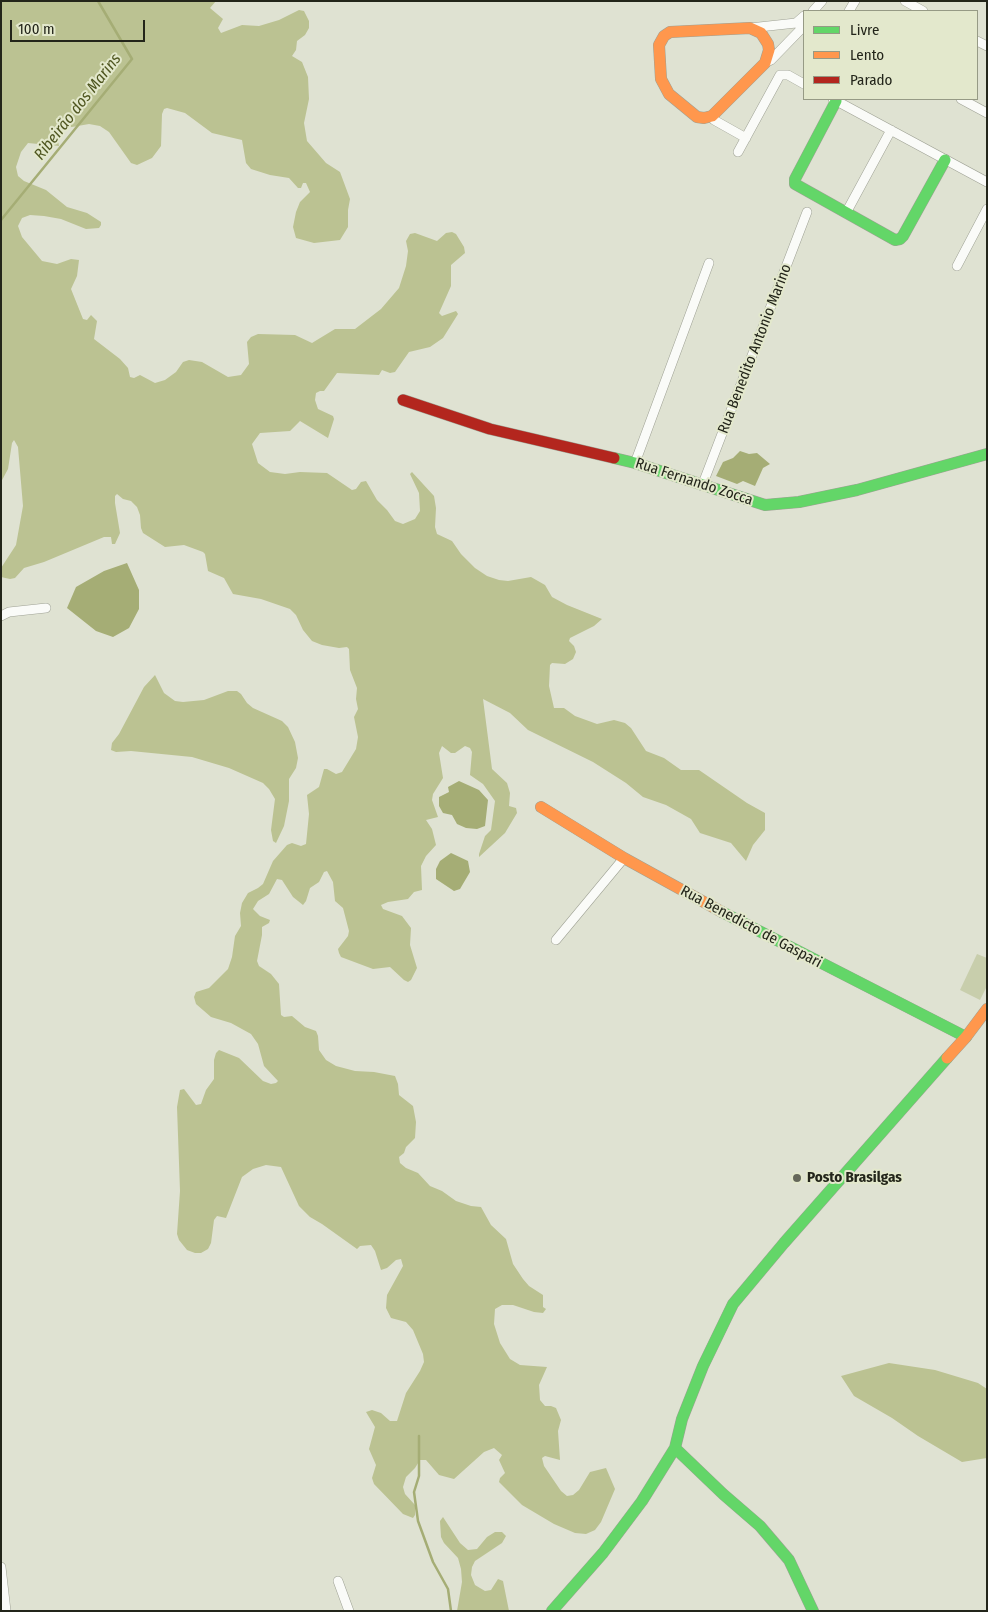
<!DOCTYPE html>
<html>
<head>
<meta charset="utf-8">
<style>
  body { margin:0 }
  #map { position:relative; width:988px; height:1612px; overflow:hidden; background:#dfe2d2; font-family:"Fira Sans Condensed",sans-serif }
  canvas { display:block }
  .frame { position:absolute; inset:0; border:2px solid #23251a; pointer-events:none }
  .legend { position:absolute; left:803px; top:10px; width:175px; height:90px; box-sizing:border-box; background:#e3e8cc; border:1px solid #969a85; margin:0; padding:6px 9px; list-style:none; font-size:15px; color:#23251a }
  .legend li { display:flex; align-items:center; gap:10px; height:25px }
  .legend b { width:25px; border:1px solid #969a85 }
  .scale { position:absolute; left:10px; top:20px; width:135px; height:22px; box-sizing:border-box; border:2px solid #23251a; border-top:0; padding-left:6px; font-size:15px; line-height:18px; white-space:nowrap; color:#23251a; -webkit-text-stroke:4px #e3e8cc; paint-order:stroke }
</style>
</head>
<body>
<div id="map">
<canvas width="988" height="1612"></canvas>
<div class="frame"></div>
<ul class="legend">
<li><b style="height:6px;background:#63d668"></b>Livre</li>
<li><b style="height:6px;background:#ff974d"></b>Lento</li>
<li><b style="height:6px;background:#b3261e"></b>Parado</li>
</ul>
<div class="scale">100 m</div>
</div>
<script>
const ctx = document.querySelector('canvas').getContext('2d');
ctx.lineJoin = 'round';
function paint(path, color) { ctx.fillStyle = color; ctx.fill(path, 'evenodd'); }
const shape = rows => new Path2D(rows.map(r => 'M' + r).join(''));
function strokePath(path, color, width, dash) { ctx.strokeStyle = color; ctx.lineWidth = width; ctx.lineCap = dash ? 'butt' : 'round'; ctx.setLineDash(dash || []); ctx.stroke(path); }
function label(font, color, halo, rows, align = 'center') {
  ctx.font = font + ' "Fira Sans Condensed",sans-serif'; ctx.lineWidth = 4; ctx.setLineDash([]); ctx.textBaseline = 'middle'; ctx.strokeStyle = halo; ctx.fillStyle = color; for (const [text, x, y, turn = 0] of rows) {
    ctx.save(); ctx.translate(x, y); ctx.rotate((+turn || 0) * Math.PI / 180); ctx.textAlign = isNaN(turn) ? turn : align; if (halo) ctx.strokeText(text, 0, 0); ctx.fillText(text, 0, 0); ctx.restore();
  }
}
paint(shape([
  [977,954,987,958,987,986,980,1000,960,990]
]), '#c8ceac');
paint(shape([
  [1,1,216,1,210,8,223,19,218,28,221,33,242,25,259,26,279,20,299,10,304,11,309,21,309,28,305,35,297,41,296,50,292,56,302,62,308,77,309,99,304,123,307,141,326,163,340,172,350,199,348,210,348,227,340,240,314,243,296,238,293,227,296,212,300,202,310,192,306,183,303,183,301,188,298,188,289,178,270,175,251,169,246,163,242,140,212,133,185,113,167,108,164,109,162,114,161,146,152,158,137,165,131,163,109,132,100,126,89,124,72,127,50,128,50,132,58,141,59,146,28,143,21,152,16,167,18,176,24,181,46,190,67,207,87,213,101,222,101,225,99,228,86,229,61,219,44,216,30,215,22,218,18,226,22,237,42,261,57,264,71,259,79,260,77,276,71,289,83,319,87,320,91,315,97,321,94,339,120,359,128,368,130,377,134,378,140,375,155,383,165,380,176,372,183,362,189,360,202,362,228,377,241,375,249,364,247,342,251,337,258,334,295,335,312,343,335,329,355,329,381,309,399,288,406,266,408,251,406,241,410,234,415,233,437,241,446,233,452,232,456,234,464,247,465,253,451,265,451,286,439,313,442,316,456,311,458,314,443,338,430,347,409,352,395,372,390,373,382,370,379,375,337,373,324,391,320,391,316,393,315,400,318,409,333,416,334,419,328,438,300,421,290,431,260,433,252,444,258,463,270,472,285,474,300,472,327,473,352,490,356,489,361,482,366,481,377,500,387,510,395,521,403,524,415,519,420,511,419,493,410,474,412,472,434,496,436,508,435,527,437,534,452,541,461,554,475,568,487,576,499,580,508,581,531,577,545,585,552,597,567,605,602,619,594,626,570,638,569,641,574,646,576,652,573,659,565,664,552,663,550,665,549,686,554,708,564,708,575,716,597,724,614,720,625,723,631,728,646,751,664,758,681,770,699,770,747,803,765,813,765,830,753,845,746,861,731,843,700,833,691,819,666,805,643,797,626,783,593,762,528,730,510,713,483,699,492,769,507,783,510,793,509,806,516,808,517,813,505,833,479,857,479,854,485,836,491,830,495,801,483,784,470,775,472,752,470,748,465,746,455,753,451,753,442,746,439,753,443,778,433,794,432,800,438,817,426,820,432,829,436,845,426,856,421,866,422,890,414,892,408,899,388,902,381,905,383,909,402,916,411,928,410,945,417,968,411,980,408,982,404,980,390,967,373,969,341,957,339,953,338,949,348,936,349,931,343,908,335,901,333,882,327,871,324,872,319,882,310,888,306,901,303,905,293,897,282,880,277,879,269,894,258,901,253,909,260,916,270,920,269,923,262,927,262,935,257,961,259,966,271,974,279,984,281,1015,284,1017,292,1016,305,1027,316,1031,318,1036,319,1050,326,1060,336,1066,355,1071,374,1072,395,1076,398,1084,399,1095,413,1106,416,1122,415,1138,406,1147,404,1153,399,1157,400,1163,406,1168,418,1173,430,1186,442,1191,456,1201,471,1206,481,1207,491,1225,506,1239,513,1264,523,1279,529,1286,543,1295,543,1307,546,1309,543,1313,534,1312,513,1305,502,1305,495,1309,494,1324,500,1343,510,1359,520,1365,547,1367,539,1385,540,1400,545,1406,551,1406,556,1408,561,1420,558,1431,560,1460,545,1456,542,1458,544,1466,561,1491,567,1496,573,1495,579,1490,590,1472,606,1468,615,1489,601,1522,595,1530,586,1534,575,1533,554,1524,522,1505,499,1482,500,1478,505,1473,499,1460,502,1455,494,1448,484,1452,454,1479,439,1475,426,1460,420,1460,415,1468,406,1477,403,1487,405,1494,415,1505,415,1515,413,1518,403,1514,374,1484,372,1478,376,1465,369,1449,375,1427,366,1412,372,1410,381,1413,390,1421,397,1421,406,1393,420,1371,424,1362,423,1354,413,1330,406,1322,391,1318,386,1308,387,1295,403,1266,401,1259,396,1260,387,1268,381,1270,375,1251,371,1245,360,1246,357,1249,322,1224,310,1217,299,1206,281,1167,266,1165,253,1169,242,1177,226,1218,217,1216,214,1220,211,1243,208,1249,201,1253,195,1253,187,1250,179,1240,177,1234,180,1191,177,1107,180,1090,184,1089,196,1105,201,1104,206,1090,214,1079,214,1060,216,1053,219,1050,239,1058,263,1081,271,1084,276,1083,278,1081,264,1066,258,1044,251,1034,231,1023,211,1017,196,1004,194,997,196,992,209,988,228,969,232,957,235,936,241,926,240,913,242,903,248,893,258,888,263,884,273,861,287,845,292,843,301,846,306,844,309,814,307,795,319,787,324,769,327,769,336,774,342,772,356,749,358,737,354,717,358,709,356,699,357,688,350,670,349,649,347,647,339,648,322,645,312,641,303,630,296,615,290,609,261,599,233,594,224,578,208,571,205,554,203,552,184,545,165,547,143,533,141,528,140,515,137,507,131,501,123,499,117,494,115,496,115,503,120,533,115,544,112,544,111,537,104,537,44,562,24,568,15,578,10,579,1,577,1,568,16,545,23,506,18,447,14,440,12,443,8,469,1,482],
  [155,675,164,693,175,701,183,702,204,700,228,691,237,691,241,694,247,703,253,708,282,721,288,727,295,742,298,758,296,768,289,779,289,801,284,826,276,843,273,841,271,830,275,799,269,789,263,783,229,768,192,757,131,751,116,752,111,750,112,743,119,734,144,687],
  [889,1363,935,1370,978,1383,987,1389,987,1458,962,1462,918,1436,892,1418,854,1396,841,1376],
  [443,1517,460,1543,468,1550,477,1549,487,1537,495,1532,502,1532,506,1536,502,1543,475,1561,472,1567,471,1575,475,1585,485,1591,491,1590,498,1579,503,1581,509,1611,457,1611,462,1582,461,1569,458,1558,444,1543,441,1537,440,1521]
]), '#bbc292');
paint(shape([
  [740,451,749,454,757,453,770,464,763,468,755,486,743,481,737,484,716,476,723,462,733,458],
  [127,563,139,590,139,609,129,628,113,637,96,631,67,608,76,587,104,571],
  [459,781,479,790,488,800,485,826,477,829,466,828,457,824,452,815,443,813,439,806,439,797,449,792,448,787],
  [451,853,468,861,470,872,460,889,454,891,436,879,436,869,440,861]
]), '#a5ad75');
strokePath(shape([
  [1,220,132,59,98,1],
  [419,1436,419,1476,414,1492,418,1521,433,1562,448,1589,451,1611]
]), '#a5ad75', 2.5);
const street = shape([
  [905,1,923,11],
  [813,11,822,1],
  [849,11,855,1],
  [750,28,796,23,804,16],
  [977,41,987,46],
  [765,63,771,60,804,26],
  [833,99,987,182],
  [961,99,987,113],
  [712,116,714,120,746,138],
  [738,152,780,75,788,75,804,84],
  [846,213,891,130],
  [957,266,987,209],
  [635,463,709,263],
  [702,486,807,212],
  [1,616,9,612,46,608],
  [556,940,624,858],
  [1,1567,6,1611],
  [338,1581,349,1611]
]);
const fast = shape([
  [836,101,795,179,795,184,895,240,900,239,903,236,945,160],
  [614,458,635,463,765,505,799,502,857,490,987,454],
  [722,912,966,1037],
  [675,1448,723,1494,760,1526,789,1560,813,1611],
  [552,1611,603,1553,642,1501,675,1448,682,1419,703,1366,733,1304,784,1243,947,1058]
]);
const slow = shape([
  [750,28,761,33,768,44,769,50,765,63,712,116,704,118,697,117,669,94,661,79,659,45,664,36,670,32,750,28],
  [541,807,624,858,722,912],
  [947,1058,966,1037,987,1009]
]);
const jam = shape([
  [403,400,490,429,614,458]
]);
strokePath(street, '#9ea194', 10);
strokePath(fast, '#9ea194', 12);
strokePath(slow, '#9ea194', 12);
strokePath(jam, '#9ea194', 12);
strokePath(street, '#fafbf8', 9);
strokePath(fast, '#63d668', 11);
strokePath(slow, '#ff974d', 11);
strokePath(jam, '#b3261e', 11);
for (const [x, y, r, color] of [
  [797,1178,5,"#65675a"]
]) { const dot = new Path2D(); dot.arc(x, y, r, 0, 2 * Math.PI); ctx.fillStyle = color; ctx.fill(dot); strokePath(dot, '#e3e8cc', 2); }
label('15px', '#23251a', '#e3e8cc', [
  ["Rua Benedito Antonio Marino",755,349,-69],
  ["Rua Fernando Zocca",694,482,18],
  ["Rua Benedicto de Gaspari",751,927,28]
]);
label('bold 15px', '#23251a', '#e3e8cc', [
  ["Posto Brasilgas",807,1178]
], 'left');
label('italic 16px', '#4e551f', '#e3e8cc', [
  ["Ribeirão dos Marins",78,107,-52]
]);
</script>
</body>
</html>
